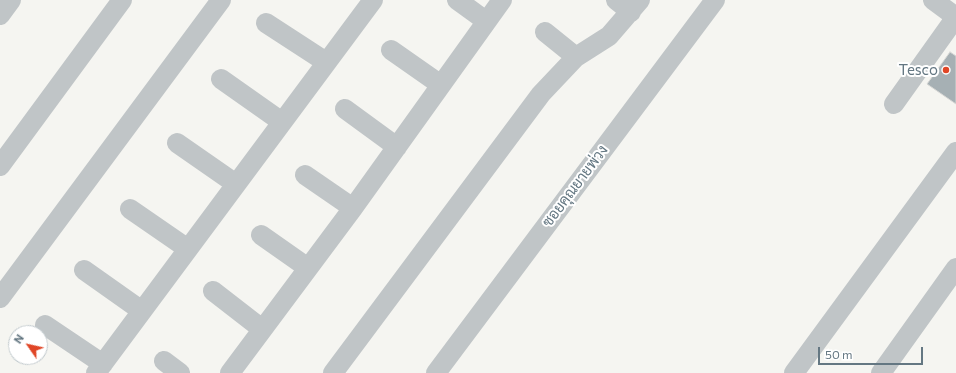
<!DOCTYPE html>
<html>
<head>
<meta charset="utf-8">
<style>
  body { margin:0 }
  #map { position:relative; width:956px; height:373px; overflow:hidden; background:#f5f5f1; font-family:Commissioner,sans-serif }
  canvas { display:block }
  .north { position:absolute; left:8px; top:325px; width:40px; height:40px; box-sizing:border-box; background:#fff; border:1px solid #c1c9cd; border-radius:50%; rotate:304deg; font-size:11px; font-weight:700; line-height:16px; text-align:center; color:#647782 }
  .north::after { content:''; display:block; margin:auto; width:14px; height:18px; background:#e04626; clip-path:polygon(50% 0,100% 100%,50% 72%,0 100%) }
  .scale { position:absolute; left:818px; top:347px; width:105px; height:18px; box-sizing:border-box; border:2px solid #647782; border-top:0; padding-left:5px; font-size:12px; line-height:14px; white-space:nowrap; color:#647782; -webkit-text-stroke:3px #fff; paint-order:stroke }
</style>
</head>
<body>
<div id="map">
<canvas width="956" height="373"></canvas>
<div class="north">N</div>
<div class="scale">50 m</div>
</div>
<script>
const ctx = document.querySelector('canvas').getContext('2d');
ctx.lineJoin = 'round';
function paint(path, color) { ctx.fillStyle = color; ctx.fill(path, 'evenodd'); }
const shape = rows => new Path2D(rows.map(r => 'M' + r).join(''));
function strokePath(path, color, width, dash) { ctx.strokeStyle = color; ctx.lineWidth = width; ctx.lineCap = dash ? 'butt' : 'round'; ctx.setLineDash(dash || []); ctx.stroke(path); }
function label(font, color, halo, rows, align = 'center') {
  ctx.font = font + ' Commissioner,Sarabun,sans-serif'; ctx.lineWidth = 4; ctx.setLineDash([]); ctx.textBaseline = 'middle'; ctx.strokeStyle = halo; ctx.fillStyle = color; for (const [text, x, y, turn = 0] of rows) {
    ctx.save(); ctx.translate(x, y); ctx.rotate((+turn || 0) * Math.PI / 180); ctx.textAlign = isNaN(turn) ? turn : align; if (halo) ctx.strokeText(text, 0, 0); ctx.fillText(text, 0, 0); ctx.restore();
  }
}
const building = shape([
  [950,52,956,56,956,104,927,84,950,52]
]);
paint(building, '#a6b0b4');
strokePath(building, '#d6d6d4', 1);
strokePath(shape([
  [457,0,486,21],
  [616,0,631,12],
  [933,0,956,17],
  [0,15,11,0],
  [266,23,326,62],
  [545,32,576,57],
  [391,50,441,85],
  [221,79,282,122],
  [894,104,956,17],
  [345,109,397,147],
  [177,143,236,184],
  [0,166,122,0],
  [305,175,353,208],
  [130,209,188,249],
  [261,235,308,268],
  [84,270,142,311],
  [213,291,262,329],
  [0,298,221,0],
  [45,325,103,364],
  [164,361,180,373],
  [96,373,373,0],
  [230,373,353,208,502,0],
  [333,373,541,94,576,57,609,36,640,0],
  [436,373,715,0],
  [794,373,956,152],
  [881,373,956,268]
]), '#c0c5c7', 20);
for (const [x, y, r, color] of [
  [946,70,4,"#e04626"]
]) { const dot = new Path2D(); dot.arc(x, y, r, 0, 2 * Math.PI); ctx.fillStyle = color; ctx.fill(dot); strokePath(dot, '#fff', 1.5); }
label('15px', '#647782', '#fff', [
  ["Tesco",938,70]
], 'right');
label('15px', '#647782', '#fff', [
  ["ซอยคุณยายพ่วง",575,186,-53]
]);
</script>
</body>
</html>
